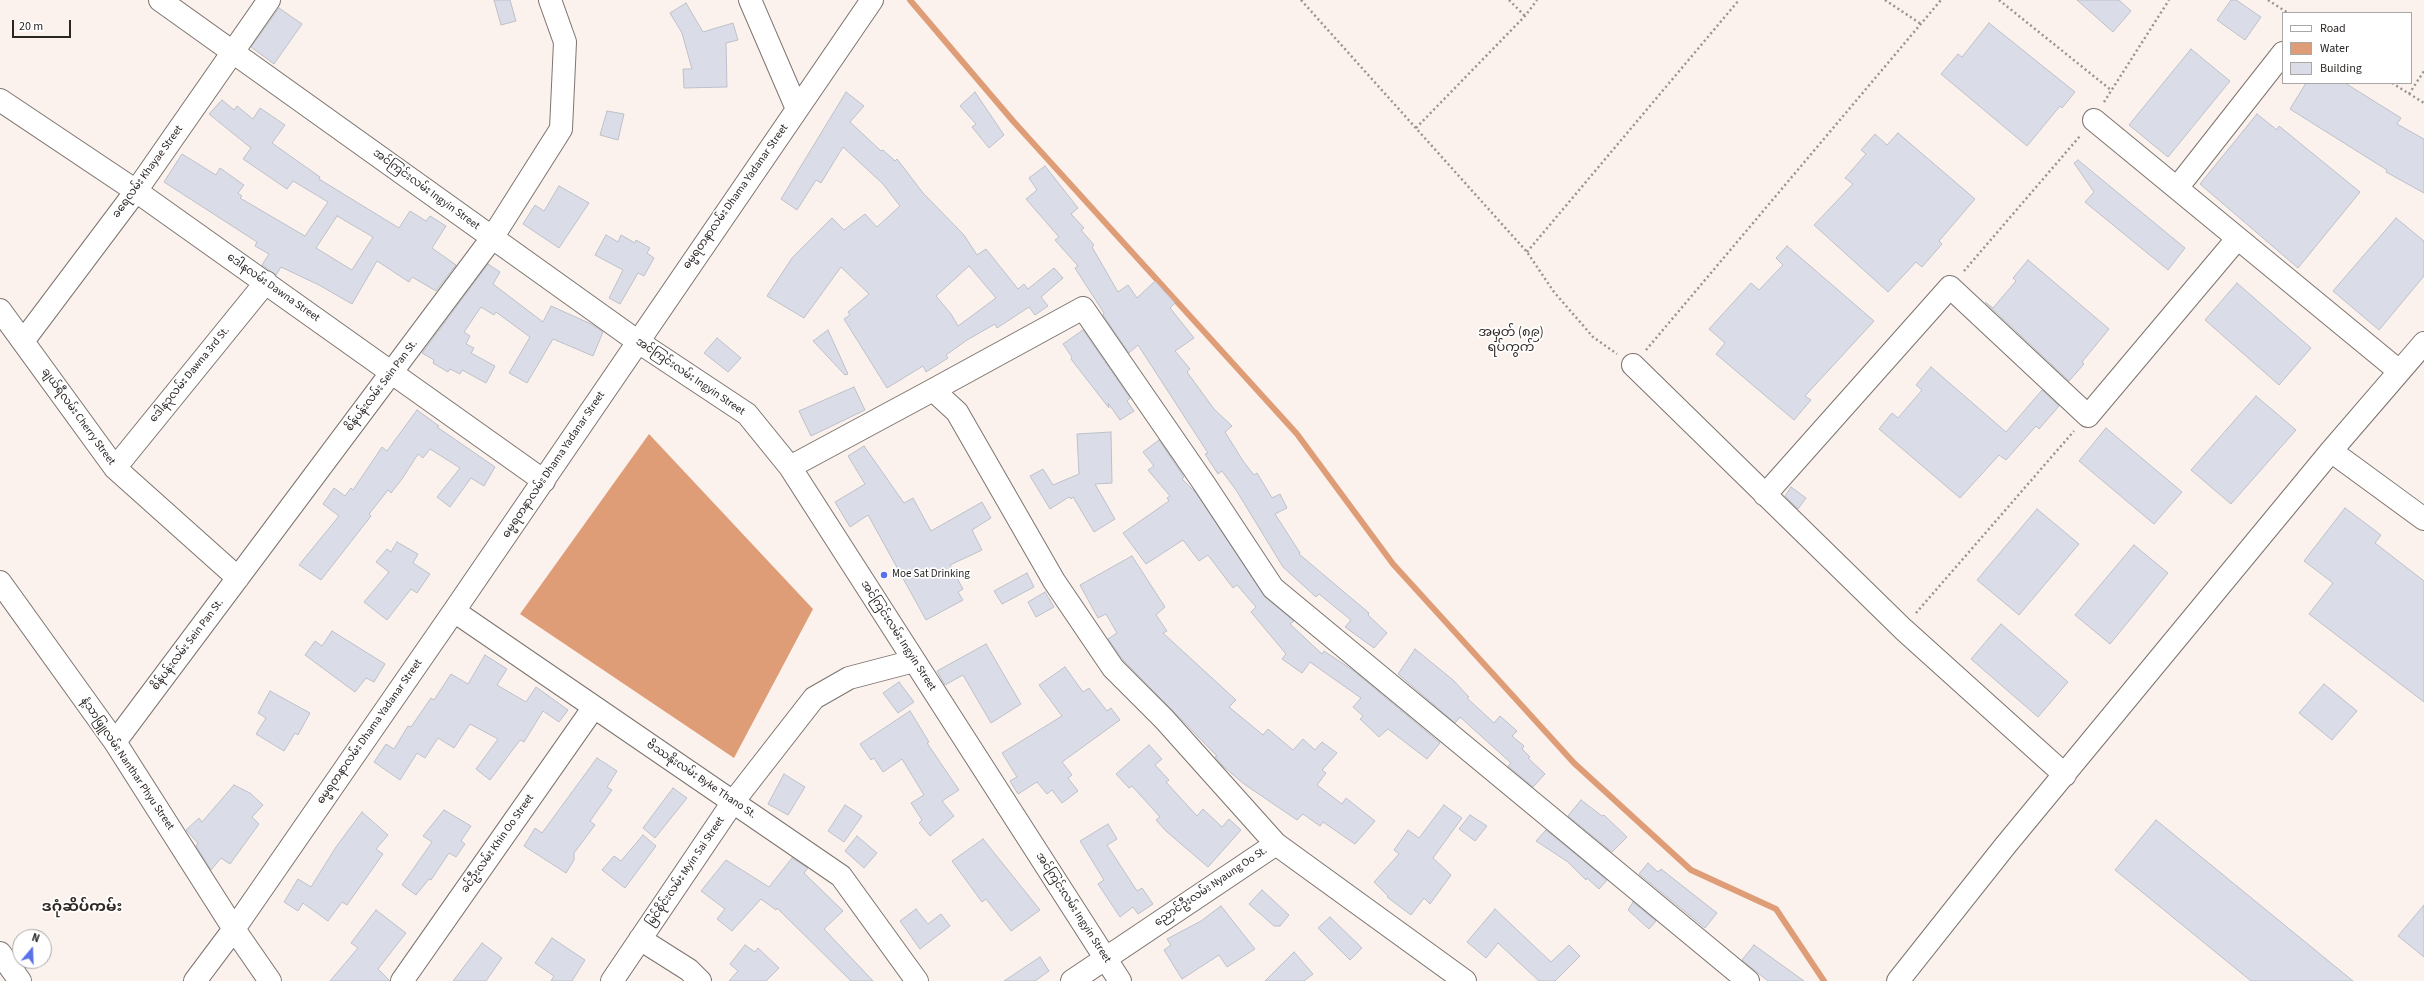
<!DOCTYPE html>
<html>
<head>
<meta charset="utf-8">
<style>
  body { margin:0 }
  #map { position:relative; width:2424px; height:981px; overflow:hidden; background:#fcf2ed; font-family:"Source Sans 3",sans-serif }
  canvas { display:block }
  .legend { position:absolute; left:2282px; top:12px; width:130px; height:72px; box-sizing:border-box; background:#fff; border:1px solid #aaa8a7; margin:0; padding:5px 7px; list-style:none; font-size:12px; color:#2a2624 }
  .legend li { display:flex; align-items:center; gap:8px; height:20px }
  .legend b { width:20px; border:1px solid #aaa8a7 }
  .north { position:absolute; left:12px; top:929px; width:40px; height:40px; box-sizing:border-box; background:#fff; border:1px solid #aaa8a7; border-radius:50%; rotate:19deg; font-size:11px; font-weight:700; line-height:16px; text-align:center; color:#2a2624 }
  .north::after { content:''; display:block; margin:auto; width:14px; height:18px; background:#5a72e8; clip-path:polygon(50% 0,100% 100%,50% 72%,0 100%) }
  .scale { position:absolute; left:12px; top:20px; width:59px; height:18px; box-sizing:border-box; border:2px solid #2a2624; border-top:0; padding-left:5px; font-size:12px; line-height:14px; white-space:nowrap; color:#2a2624; -webkit-text-stroke:3px #fff; paint-order:stroke }
</style>
</head>
<body>
<div id="map">
<canvas width="2424" height="981"></canvas>
<ul class="legend">
<li><b style="height:5px;background:#fff"></b>Road</li>
<li><b style="height:11px;background:#de9d76"></b>Water</li>
<li><b style="height:11px;background:#dadde7"></b>Building</li>
</ul>
<div class="north">N</div>
<div class="scale">20 m</div>
</div>
<script>
const ctx = document.querySelector('canvas').getContext('2d');
ctx.lineJoin = 'round';
function paint(path, color) { ctx.fillStyle = color; ctx.fill(path, 'evenodd'); }
const shape = rows => new Path2D(rows.map(r => 'M' + r).join(''));
function strokePath(path, color, width, dash) { ctx.strokeStyle = color; ctx.lineWidth = width; ctx.lineCap = dash ? 'butt' : 'round'; ctx.setLineDash(dash || []); ctx.stroke(path); }
function label(font, color, halo, rows, align = 'center') {
  ctx.font = font + ' "Source Sans 3","Noto Sans Myanmar",sans-serif'; ctx.lineWidth = 3.5; ctx.setLineDash([]); ctx.textBaseline = 'middle'; ctx.strokeStyle = halo; ctx.fillStyle = color; for (const [text, x, y, turn = 0] of rows) {
    ctx.save(); ctx.translate(x, y); ctx.rotate((+turn || 0) * Math.PI / 180); ctx.textAlign = isNaN(turn) ? turn : align; if (halo) ctx.strokeText(text, 0, 0); ctx.fillText(text, 0, 0); ctx.restore();
  }
}
paint(shape([
  [649,434,813,609,734,758,520,614]
]), '#de9d76');
strokePath(shape([
  [910,0,1013,121,1297,434,1393,564,1574,763,1691,870,1776,909,1824,981]
]), '#de9d76', 6);
const building = shape([
  [494,0,510,0,516,21,501,25,494,0],
  [2077,0,2119,0,2131,11,2113,32,2077,0],
  [2231,0,2236,0,2261,17,2245,40,2217,20,2231,0],
  [686,3,703,32,733,23,738,40,726,43,727,87,684,88,683,69,692,69,682,33,670,13,686,3],
  [279,8,302,24,274,64,251,47,279,8],
  [1989,23,2075,92,2062,108,2060,106,2027,146,1941,74,1958,54,1962,57,1989,23],
  [2191,49,2230,81,2168,157,2129,125,2191,49],
  [2306,83,2345,83,2401,118,2397,124,2424,139,2424,193,2386,172,2387,170,2290,109,2306,83],
  [846,92,864,106,850,122,881,151,883,150,895,161,897,159,923,193,964,235,977,255,986,249,1018,289,1024,284,1028,289,1054,268,1063,278,1041,297,1048,306,1035,315,1029,307,997,328,995,324,967,340,946,355,948,358,926,372,923,366,887,388,844,319,850,315,848,312,869,294,841,267,804,318,767,296,792,258,832,218,844,230,865,214,877,227,900,206,883,184,843,147,821,183,816,180,797,210,781,199,846,92],
  [969,266,996,298,958,326,951,314,936,296,969,266],
  [975,92,1004,135,989,148,972,127,976,124,960,106,975,92],
  [222,100,234,110,237,106,253,119,260,108,285,125,272,143,320,177,319,179,399,228,410,211,426,221,430,216,446,226,432,248,456,265,436,291,412,277,409,282,377,261,352,304,319,285,281,267,276,275,262,265,269,254,255,246,257,242,164,182,182,154,216,175,220,168,244,185,238,193,242,196,240,198,305,236,328,202,293,181,287,189,243,159,251,148,209,114,222,100],
  [337,216,373,237,352,270,316,248,337,216],
  [607,111,624,114,618,140,600,135,607,111],
  [2257,114,2277,130,2279,126,2360,192,2298,268,2200,184,2257,114],
  [1898,133,1975,199,1939,241,1942,244,1922,267,1916,262,1888,292,1814,225,1853,184,1845,178,1866,154,1861,150,1875,134,1887,145,1898,133],
  [2078,160,2185,248,2168,270,2085,202,2094,192,2074,163,2078,160],
  [1045,166,1078,208,1071,214,1084,228,1081,230,1094,245,1092,247,1118,292,1128,285,1137,298,1155,281,1175,303,1170,308,1194,338,1175,351,1190,369,1187,372,1214,409,1232,426,1225,432,1243,461,1254,475,1257,473,1272,498,1280,494,1287,508,1275,514,1300,553,1299,554,1369,613,1368,615,1387,633,1374,648,1345,627,1351,620,1319,594,1316,597,1283,567,1236,490,1222,471,1218,474,1205,454,1208,453,1138,345,1129,353,1103,315,1104,313,1075,268,1078,266,1055,240,1059,237,1026,199,1037,190,1029,178,1045,166],
  [559,186,589,203,559,248,523,224,535,205,544,211,559,186],
  [2396,218,2424,241,2424,276,2379,330,2333,291,2396,218],
  [606,235,618,242,621,235,635,243,636,240,650,248,647,253,654,258,644,276,638,273,620,304,609,298,623,270,595,255,606,235],
  [1787,246,1874,321,1805,396,1811,400,1794,420,1716,354,1725,343,1709,329,1751,283,1759,290,1783,265,1776,258,1787,246],
  [2028,260,2109,329,2082,362,2084,364,2069,381,1985,302,1993,308,2016,281,2013,278,2028,260],
  [488,264,500,272,493,284,543,322,551,306,591,324,603,332,593,356,553,339,527,383,509,373,530,337,496,312,494,315,481,307,464,332,470,336,466,344,474,348,471,353,495,366,486,383,462,370,460,374,450,369,448,372,433,363,434,360,422,353,488,264],
  [2237,283,2311,348,2279,385,2205,320,2237,283],
  [828,330,848,374,845,375,813,341,828,330],
  [1083,330,1130,398,1127,401,1134,411,1120,420,1108,403,1109,408,1071,359,1072,357,1063,344,1083,330],
  [717,338,741,358,728,372,704,353,717,338],
  [1931,367,2006,432,2042,390,2059,406,2039,429,2036,426,2006,460,1999,455,1960,498,1879,429,1892,413,1898,418,1922,390,1916,385,1931,367],
  [854,387,865,410,811,436,799,411,854,387],
  [2256,396,2296,430,2231,504,2191,470,2256,396],
  [417,410,439,426,437,427,495,467,484,486,471,478,450,507,437,497,460,468,430,449,423,458,418,454,402,479,391,493,388,490,369,514,371,516,321,580,299,565,339,516,323,504,334,488,345,496,351,488,353,490,382,447,387,451,417,410],
  [2106,428,2182,492,2154,524,2079,461,2106,428],
  [1111,432,1112,483,1095,484,1115,519,1094,532,1073,497,1071,499,1069,497,1050,509,1030,476,1043,469,1053,485,1079,474,1077,434,1111,432],
  [1159,440,1184,477,1182,479,1196,493,1265,597,1294,621,1290,624,1322,654,1324,651,1354,671,1440,743,1427,759,1388,729,1379,737,1360,719,1363,716,1353,707,1361,698,1310,662,1302,673,1282,659,1286,654,1251,612,1256,607,1237,585,1233,588,1208,555,1199,561,1183,540,1146,564,1123,533,1169,501,1167,498,1170,496,1148,470,1154,466,1143,452,1159,440],
  [864,446,904,503,913,498,931,531,982,502,991,518,972,530,982,550,950,565,963,589,958,592,963,600,926,620,868,515,850,527,835,502,865,484,848,456,864,446],
  [1791,487,1806,498,1798,509,1785,496,1791,487],
  [2345,508,2381,535,2375,543,2424,581,2424,702,2309,614,2333,583,2304,561,2345,508],
  [2037,509,2079,544,2019,615,1977,580,2037,509],
  [397,542,418,554,413,563,430,574,417,593,411,589,387,620,364,602,389,572,376,562,387,549,391,552,397,542],
  [2134,545,2168,573,2110,644,2075,615,2134,545],
  [1132,556,1165,607,1156,615,1167,631,1163,633,1236,700,1229,707,1263,735,1268,729,1293,750,1303,739,1315,750,1322,742,1337,753,1322,770,1326,773,1317,785,1342,804,1346,798,1375,821,1355,844,1323,822,1320,826,1303,814,1297,820,1244,784,1223,766,1215,757,1217,756,1123,660,1108,639,1117,633,1106,614,1098,618,1080,585,1132,556],
  [1027,573,1034,587,1002,604,994,591,1027,573],
  [1045,592,1054,607,1036,617,1028,602,1045,592],
  [2001,624,2068,682,2038,717,1971,659,2001,624],
  [332,631,385,664,374,682,366,678,355,692,305,655,315,641,322,646,332,631],
  [986,644,1021,704,991,723,963,675,945,685,937,671,986,644],
  [1415,649,1453,680,1469,697,1467,698,1494,723,1500,716,1517,731,1512,736,1524,746,1522,749,1530,757,1528,758,1545,774,1533,787,1508,766,1511,763,1460,717,1455,723,1398,674,1415,649],
  [485,655,507,669,497,685,526,702,536,687,568,710,559,722,543,711,524,742,520,740,490,780,476,769,498,739,470,724,454,748,438,738,425,758,417,753,400,780,374,762,386,744,394,749,408,726,411,727,431,698,434,700,451,674,468,684,485,655],
  [1065,667,1083,692,1089,688,1107,711,1111,708,1120,720,1062,762,1072,775,1068,778,1078,791,1062,803,1052,790,1047,794,1037,782,1018,794,1010,781,1017,777,1002,753,1062,716,1039,685,1065,667],
  [899,682,914,702,898,713,883,693,899,682],
  [2324,684,2357,711,2332,740,2299,713,2324,684],
  [270,691,310,713,298,735,295,733,284,751,256,734,266,718,258,713,270,691],
  [910,711,929,742,927,743,959,790,942,801,954,816,930,836,919,823,922,820,911,803,924,795,902,759,883,772,874,758,871,760,860,744,910,711],
  [1149,745,1162,759,1155,765,1169,780,1166,782,1197,816,1203,809,1222,827,1229,819,1241,830,1208,867,1166,831,1156,820,1160,817,1132,786,1129,788,1116,774,1149,745],
  [597,758,617,771,607,787,612,790,590,821,595,825,574,853,574,860,566,873,524,846,535,828,542,833,597,758],
  [784,774,805,787,788,815,768,804,784,774],
  [234,785,250,793,263,805,252,817,259,824,230,864,221,858,211,870,196,846,198,843,186,830,199,818,202,822,234,785],
  [673,788,687,798,655,838,643,828,673,788],
  [1581,800,1602,816,1604,815,1627,837,1612,852,1568,816,1581,800],
  [845,805,862,816,844,842,828,831,845,805],
  [1444,805,1462,818,1433,858,1451,875,1430,904,1424,898,1411,915,1387,897,1388,896,1374,882,1399,854,1394,850,1408,830,1419,838,1444,805],
  [444,810,471,826,461,841,465,844,456,857,449,853,431,880,429,879,416,895,402,885,432,842,423,836,444,810],
  [362,812,388,835,376,849,383,854,347,905,342,902,328,921,303,903,298,911,284,902,298,879,311,887,336,847,362,812],
  [1470,815,1487,826,1475,841,1459,829,1470,815],
  [2156,820,2353,981,2251,981,2115,870,2156,820],
  [1108,824,1117,839,1107,845,1137,891,1142,888,1153,904,1138,914,1133,907,1120,917,1098,884,1104,880,1080,841,1108,824],
  [1546,830,1607,880,1599,889,1587,878,1586,880,1568,862,1536,841,1546,830],
  [643,835,656,846,625,888,602,870,614,856,621,861,643,835],
  [857,836,877,853,864,868,845,851,857,836],
  [983,839,1040,910,1011,931,986,899,982,902,952,861,983,839],
  [792,858,808,868,804,873,843,911,824,929,873,981,851,981,777,908,776,910,761,899,732,931,717,919,725,909,701,891,726,860,769,887,792,858],
  [1648,863,1658,872,1661,869,1717,913,1705,928,1639,874,1648,863],
  [1262,890,1289,915,1280,926,1274,926,1249,904,1262,890],
  [1633,902,1656,921,1649,929,1628,910,1633,902],
  [2424,905,2424,957,2398,936,2424,905],
  [1221,906,1255,949,1227,967,1219,955,1182,979,1164,950,1171,945,1167,939,1201,921,1221,906],
  [916,909,928,924,941,914,950,926,920,949,900,921,916,909],
  [1495,909,1551,962,1569,945,1580,956,1555,981,1539,981,1498,943,1486,958,1467,942,1495,909],
  [376,910,406,933,378,969,390,981,330,981,358,948,351,943,376,910],
  [1330,917,1362,948,1350,960,1318,928,1330,917],
  [552,938,585,960,572,981,551,981,554,976,535,963,552,938],
  [482,943,502,958,486,981,453,981,482,943],
  [745,945,755,952,758,948,779,968,766,981,729,981,738,971,730,964,745,945],
  [1754,945,1804,981,1768,981,1742,960,1754,945],
  [1294,952,1313,974,1304,981,1265,981,1294,952],
  [1040,957,1049,971,1035,981,1004,981,1040,957]
]);
paint(building, '#dadde7');
strokePath(building, '#bdc0c9', 1);
const minor = shape([
  [160,0,637,341,747,414,790,467,1120,981],
  [750,0,797,109],
  [0,100,136,191,544,481],
  [2094,120,2399,371],
  [2177,188,2283,53],
  [0,310,115,468,238,578],
  [24,340,136,191,269,0],
  [1633,365,1903,629,2065,775],
  [933,390,1083,308,1205,485,1273,588,1748,981],
  [2331,451,2424,519],
  [790,467,933,390,957,412,1054,581,1113,668,1164,719,1276,844],
  [115,468,266,282],
  [1765,495,1950,287,2088,416,2237,239],
  [0,582,115,742,234,929,270,981],
  [454,611,841,876,917,981],
  [115,742,492,238,561,129,565,42,550,0],
  [640,939,689,970,700,981],
  [0,953,20,981],
  [195,981,234,929,454,611,872,0],
  [402,981,594,707],
  [612,981,733,802,814,698,849,678,914,661],
  [1072,981,1276,844,1465,981],
  [1898,981,2005,846,2331,451,2424,343]
]);
strokePath(minor, '#7d746f', 24);
strokePath(shape([
  [1301,0,1527,252,1554,292,1593,337,1617,354],
  [1509,0,1525,16],
  [1885,0,1921,24],
  [1999,0,2111,90],
  [2268,0,2288,13],
  [2392,83,2424,103],
  [2409,94,2424,71],
  [2104,102,2169,0],
  [1416,128,1525,16,1537,0],
  [1527,252,1739,0],
  [1964,271,2080,136],
  [1646,350,1941,0],
  [1916,613,2074,431]
]), '#99928e', 2.5, [2, 3]);
strokePath(minor, '#fff', 22);
for (const [x, y, r, color] of [
  [884,575,4,"#5a72e8"]
]) { const dot = new Path2D(); dot.arc(x, y, r, 0, 2 * Math.PI); ctx.fillStyle = color; ctx.fill(dot); strokePath(dot, '#fff', 1.5); }
label('11px', '#2a2624', '#fff', [
  ["ခရေလမ်း Khayae Street",148,172,-54],
  ["အင်ကြင်းလမ်း Ingyin Street",426,190,36],
  ["ဓမ္မရတနာလမ်း Dhama Yadanar Street",736,197,-55],
  ["ဒေါနလမ်း Dawna Street",273,288,35],
  ["ဒေါန၃လမ်း Dawna 3rd St.",190,375,-51],
  ["အင်ကြင်းလမ်း Ingyin Street",690,377,34],
  ["စိန်ပန်းလမ်း Sein Pan St.",382,386,-53],
  ["ချယ်ရီလမ်း Cherry Street",78,417,54],
  ["ဓမ္မရတနာလမ်း Dhama Yadanar Street",554,465,-56],
  ["အင်ကြင်းလမ်း Ingyin Street",898,636,57],
  ["စိန်ပန်းလမ်း Sein Pan St.",188,645,-53],
  ["ဓမ္မရတနာလမ်း Dhama Yadanar Street",370,732,-55],
  ["နံ့သာဖြူလမ်း Nanthar Phyu Street",127,764,56],
  ["ဗိဿနိုးလမ်း Byke Thano St.",701,780,34],
  ["ခင်ဦးလမ်း Khin Oo Street",498,844,-55],
  ["မြင်စိုင်းလမ်း Myin Sai Street",686,872,-56],
  ["ညောင်ဦးလမ်း Nyaung Oo St.",1211,887,-34],
  ["အင်ကြင်းလမ်း Ingyin Street",1073,908,57]
]);
label('11px', '#2a2624', '#fff', [
  ["Moe Sat Drinking",892,575]
], 'left');
label('13px', '#312925', '#fff', [
  ["အမှတ် (၈၉)",1511,333],
  ["ရပ်ကွက်",1511,348]
]);
label('bold 15px', '#312925', '#fff', [
  ["ဒဂုံဆိပ်ကမ်း",82,908]
]);
</script>
</body>
</html>
